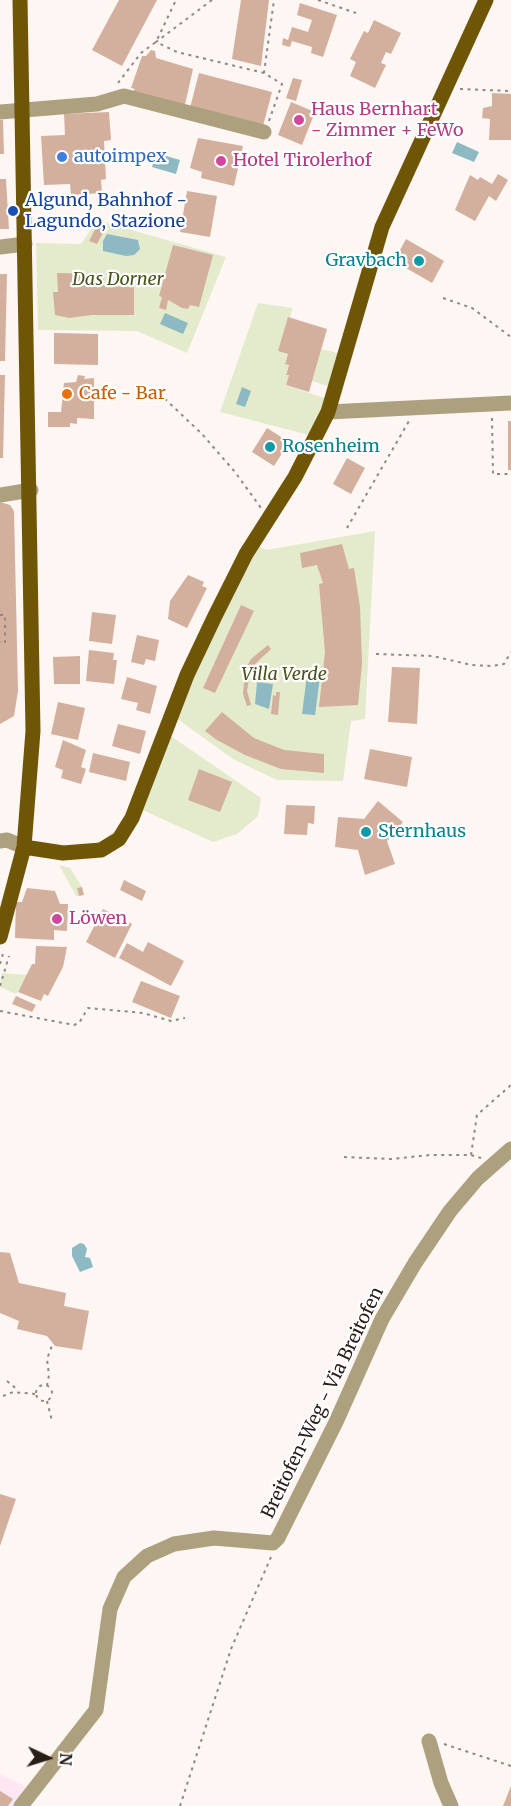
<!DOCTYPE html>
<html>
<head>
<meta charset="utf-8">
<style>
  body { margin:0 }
  #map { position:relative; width:511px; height:1806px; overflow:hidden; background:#fdf6f3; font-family:Merriweather,serif }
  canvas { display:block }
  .north { position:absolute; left:18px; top:1728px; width:60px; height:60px; -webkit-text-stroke:4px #fff; paint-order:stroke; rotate:94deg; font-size:16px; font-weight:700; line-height:24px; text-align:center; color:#2a1e18 }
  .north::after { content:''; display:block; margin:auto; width:21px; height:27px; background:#2a1e18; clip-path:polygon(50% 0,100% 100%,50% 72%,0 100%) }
</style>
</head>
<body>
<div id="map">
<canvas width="511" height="1806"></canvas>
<div class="north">N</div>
</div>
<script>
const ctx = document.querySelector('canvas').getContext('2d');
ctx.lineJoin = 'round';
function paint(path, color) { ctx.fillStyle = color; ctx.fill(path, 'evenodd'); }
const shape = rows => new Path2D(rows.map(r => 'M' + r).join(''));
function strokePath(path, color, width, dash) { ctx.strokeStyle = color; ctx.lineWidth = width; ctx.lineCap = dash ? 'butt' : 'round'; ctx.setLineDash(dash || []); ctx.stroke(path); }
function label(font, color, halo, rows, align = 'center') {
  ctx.font = font + ' Merriweather,serif'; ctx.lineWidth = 4.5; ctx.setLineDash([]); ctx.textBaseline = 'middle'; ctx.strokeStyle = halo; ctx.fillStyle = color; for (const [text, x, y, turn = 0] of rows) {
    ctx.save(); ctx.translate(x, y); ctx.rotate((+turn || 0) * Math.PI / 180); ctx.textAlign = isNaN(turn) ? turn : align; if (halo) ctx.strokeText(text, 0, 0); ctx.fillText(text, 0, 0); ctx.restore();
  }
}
paint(shape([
  [0,1774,35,1791,25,1806,0,1806]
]), '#fee7f3');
paint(shape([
  [97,220,226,257,187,353,137,331,38,330,36,243,81,244],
  [258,303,293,308,278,351,288,354,285,363,289,365,286,374,289,375,286,385,327,399,309,435,220,412],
  [321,349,338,353,330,387,312,381],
  [375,531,365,719,351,721,343,781,277,780,233,759,176,718,193,677,257,545,266,550],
  [165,732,261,798,258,816,237,834,213,842,136,807],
  [59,865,70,868,82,887,77,888,79,896,76,896],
  [2,973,27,975,16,994,0,987]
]), '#e3ebcc');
paint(shape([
  [457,142,479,152,474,162,452,153],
  [156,153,180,160,176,174,152,167],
  [107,234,138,240,140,249,134,255,126,256,103,251,103,241],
  [165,313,188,323,183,334,160,324],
  [242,387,251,391,245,407,236,404],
  [307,675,320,677,315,715,302,714],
  [257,682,273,684,269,709,255,704],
  [80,1243,84,1244,87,1249,85,1257,90,1258,93,1267,80,1272,72,1256,72,1248]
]), '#8db9c2');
paint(shape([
  [119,0,157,0,122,66,92,50],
  [241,0,269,0,261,66,232,59],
  [300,3,337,15,323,57,311,53,312,47,292,41,290,47,282,45,283,38,288,40,292,27,308,32,312,20,297,15],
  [374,20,401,33,391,54,386,52,381,63,386,65,375,88,350,76,356,62,350,59,364,31,368,33],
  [151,50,155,51,156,58,193,69,184,109,131,93,135,89,131,88,142,56,146,56],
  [199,73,272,92,263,126,190,108],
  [293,78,302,80,296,101,286,98],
  [492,93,511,94,511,140,489,140,490,119,482,118,483,108,492,106],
  [291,102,315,112,302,145,278,135],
  [109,112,111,140,104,141,106,179,101,180,102,193,71,195,70,184,44,185,41,136,65,135,64,114],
  [0,120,3,120,4,154,0,154],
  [198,138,243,146,234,186,201,178,202,172,190,168],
  [498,174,508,180,496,201,489,196,475,221,455,210,470,175,478,180,480,177,492,184],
  [0,179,6,179,9,229,0,229],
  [187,191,217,196,210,237,180,232],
  [98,224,105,229,97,244,89,241],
  [406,239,444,261,432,283,394,261],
  [173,245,213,255,199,307,190,305,188,309,182,308,168,300,166,310,159,308,162,297,159,296],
  [57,273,104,274,104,286,134,287,134,315,92,315,69,318,55,315,53,292,58,292],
  [0,274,7,274,5,361,0,361],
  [288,317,327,329,309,392,286,385,289,375,286,375,289,365,285,364,288,354,278,351],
  [54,333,98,334,98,365,54,364],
  [0,375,5,375,3,458,0,458],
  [78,375,85,376,84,379,94,378,94,419,77,418,77,424,70,423,70,427,48,427,48,412,61,412,64,383,76,382],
  [508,421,511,421,511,470,508,470],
  [267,428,289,442,274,466,252,452],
  [347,458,365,468,351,494,333,484],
  [0,502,10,505,14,511,18,691,14,716,0,724],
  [342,544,349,569,354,568,360,607,362,663,358,705,319,707,325,652,319,584,323,583,317,565,302,568,300,553],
  [188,575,204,582,202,586,207,588,187,628,168,619,170,601],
  [241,605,254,611,215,693,203,688],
  [92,612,116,615,112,644,89,641],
  [137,635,159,640,155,661,146,659,144,665,131,662],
  [268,645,271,649,253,666,249,679,247,691,251,705,247,706,243,694,245,670,251,659],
  [89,650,114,653,113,660,117,660,114,684,86,681],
  [80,656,80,684,54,684,53,657],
  [392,667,420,668,417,724,388,722],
  [127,677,157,686,150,714,136,710,138,703,121,699],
  [276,692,280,692,278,715,271,714,273,695,276,696],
  [58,702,85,708,78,740,51,734],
  [222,712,254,738,284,750,324,754,324,773,281,769,245,755,217,740,205,731],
  [118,724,146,731,140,754,112,746],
  [63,740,86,750,81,767,86,769,81,784,61,778,63,770,55,767],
  [370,749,412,757,407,787,364,779],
  [93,753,130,762,126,781,89,772],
  [199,769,232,782,220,812,188,800],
  [378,801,403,822,387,841,395,864,365,875,358,850,335,847,338,817,364,819],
  [286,805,315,806,314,824,308,823,307,835,284,834],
  [124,880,146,891,142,901,120,890],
  [82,887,84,895,79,896,77,888],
  [27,888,55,891,60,904,68,904,67,931,54,930,54,940,15,938,16,902,22,902],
  [103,909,132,924,115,958,86,942],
  [148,942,184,961,171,986,119,958,127,943,143,952],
  [36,946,67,947,63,967,48,996,44,994,41,1001,18,992,32,964,35,964],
  [141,981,180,996,171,1018,132,1002],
  [16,996,36,1005,32,1012,12,1004],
  [0,1252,10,1253,19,1283,66,1293,64,1306,89,1311,82,1350,55,1346,47,1336,17,1329,19,1321,0,1313],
  [0,1494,16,1499,0,1546],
  [511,1786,511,1806,503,1806],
  [0,1791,13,1799,8,1806,0,1806]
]), '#d3af9d');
strokePath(shape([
  [212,0,156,42,177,52,264,73],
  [318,0,356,13],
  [118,83,141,53,156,42,176,0],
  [460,89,511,91],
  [269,121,282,84,264,73,274,0],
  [443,298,472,308,511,337],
  [137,388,163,397,202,434,235,472,261,508],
  [492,418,493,474,511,474],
  [347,528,409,421],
  [0,615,5,615,5,643,0,642],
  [376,654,433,656,471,665,491,666,504,664,511,652],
  [0,964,4,950],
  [0,986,9,956],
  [0,1011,74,1025,79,1023,88,1008,143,1013,171,1021,185,1018],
  [471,1155,477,1115,511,1085],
  [344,1157,391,1159,430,1155,471,1155,481,1158],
  [7,1381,18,1390],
  '36 1393a8 8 0 1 1 16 0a8 8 0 1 1-16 0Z',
  [47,1386,49,1375,47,1359,53,1343],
  [3,1396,13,1392,35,1394],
  [47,1401,52,1421],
  [444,1744,511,1766],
  [180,1806,231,1649,271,1557]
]), '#928883', 2, [3, 4.5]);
strokePath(shape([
  [0,112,97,104,124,96,264,132],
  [0,247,25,244],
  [328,412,511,403],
  [0,495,31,490],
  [0,841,7,840,24,847],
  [429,1741,441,1783,451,1806],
  [21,1806,96,1710,110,1609,124,1577,147,1556,174,1544,214,1538,273,1543,278,1538,336,1422,382,1319,415,1263,450,1211,478,1178,511,1149]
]), '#ada07e', 15);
strokePath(shape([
  [24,847,63,853,101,850,119,839,132,818,187,675,214,618,246,554,295,477,328,412,382,227,486,0],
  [0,937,24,847,33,731,20,0]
]), '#6f5607', 15);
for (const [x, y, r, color] of [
  [299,120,6,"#d1479c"],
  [62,157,6,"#3f7fe0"],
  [221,161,6,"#d1479c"],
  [13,211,6,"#1a4fb4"],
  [419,261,6,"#0f9aa8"],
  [67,394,6,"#e8710a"],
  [270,447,6,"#0f9aa8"],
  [366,832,6,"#0f9aa8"],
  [57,919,6,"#d1479c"]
]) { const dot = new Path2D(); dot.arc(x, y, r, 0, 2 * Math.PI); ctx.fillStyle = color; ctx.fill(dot); strokePath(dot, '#fff', 2); }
label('18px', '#b23c85', '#fff', [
  ["Haus Bernhart",311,110],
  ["- Zimmer + FeWo",311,131],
  ["Hotel Tirolerhof",233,161],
  ["Löwen",69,919]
], 'left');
label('18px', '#366cbe', '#fff', [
  ["autoimpex",74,157]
], 'left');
label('18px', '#164399', '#fff', [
  ["Algund, Bahnhof -",25,201],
  ["Lagundo, Stazione",25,222]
], 'left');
label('18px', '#0d838f', '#fff', [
  ["Gravbach",407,261,"right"],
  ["Rosenheim",282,447],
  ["Sternhaus",378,832]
], 'left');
label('italic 18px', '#49531c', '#fff', [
  ["Das Dorner",118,280],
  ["Villa Verde",284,675]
]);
label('18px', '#c56008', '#fff', [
  ["Cafe - Bar",79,394]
], 'left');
label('18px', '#2a1e18', '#fff', [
  ["Breitofen-Weg - Via Breitofen",323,1403,-64]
]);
</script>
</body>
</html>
